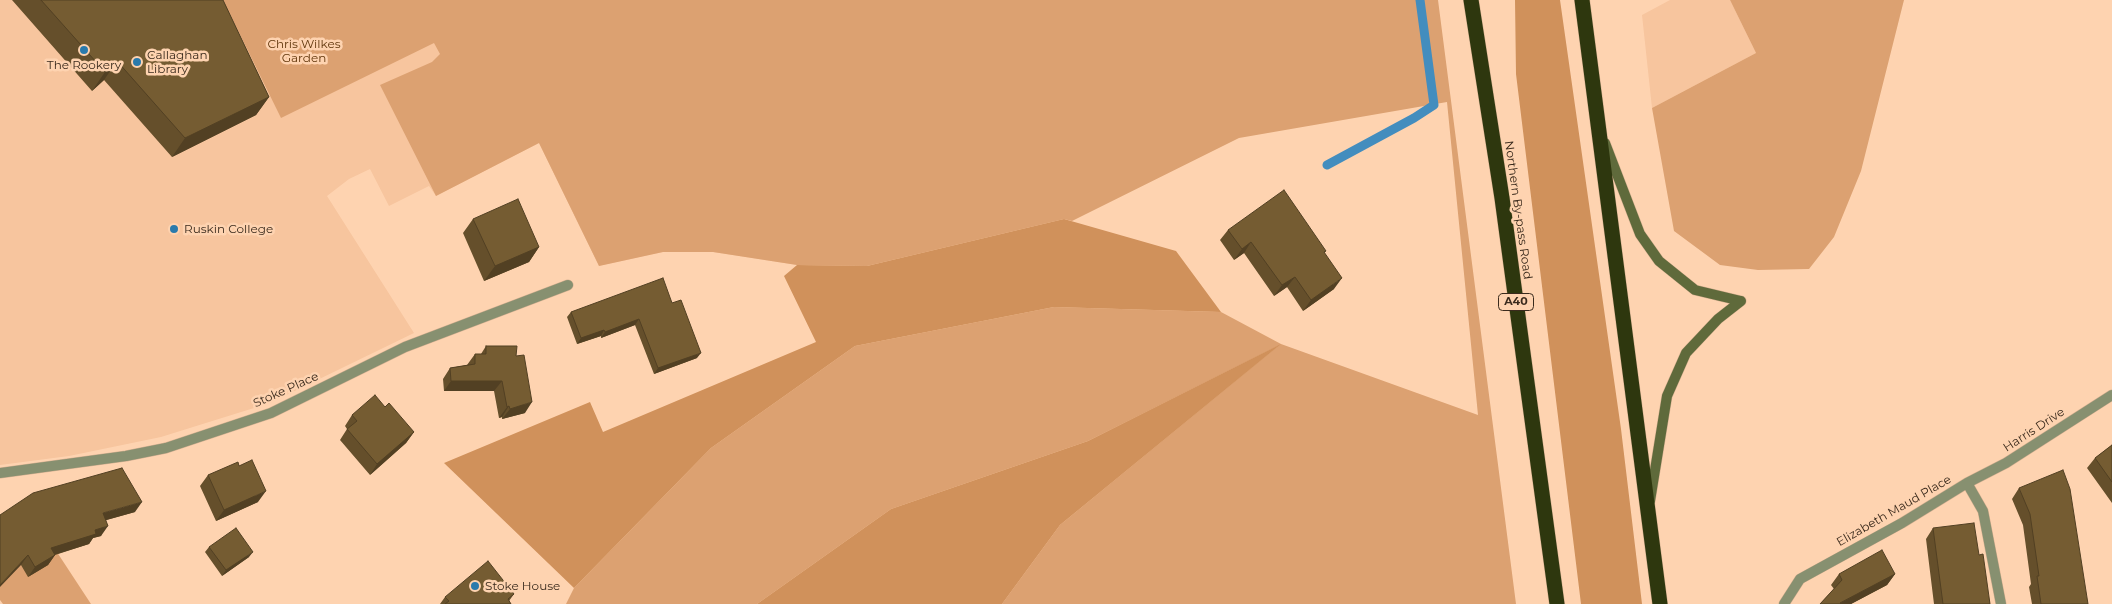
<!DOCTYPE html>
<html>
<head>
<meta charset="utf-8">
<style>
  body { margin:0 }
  canvas { display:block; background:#fed3b0 }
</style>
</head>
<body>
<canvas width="2112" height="604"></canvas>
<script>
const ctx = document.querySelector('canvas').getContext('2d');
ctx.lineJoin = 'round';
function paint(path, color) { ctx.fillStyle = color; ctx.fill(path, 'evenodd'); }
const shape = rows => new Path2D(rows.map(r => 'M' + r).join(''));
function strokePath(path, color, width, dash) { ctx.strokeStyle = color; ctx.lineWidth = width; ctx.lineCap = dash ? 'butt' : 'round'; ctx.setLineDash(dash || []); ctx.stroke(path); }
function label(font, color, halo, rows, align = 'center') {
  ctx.font = font + ' Montserrat,sans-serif'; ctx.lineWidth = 5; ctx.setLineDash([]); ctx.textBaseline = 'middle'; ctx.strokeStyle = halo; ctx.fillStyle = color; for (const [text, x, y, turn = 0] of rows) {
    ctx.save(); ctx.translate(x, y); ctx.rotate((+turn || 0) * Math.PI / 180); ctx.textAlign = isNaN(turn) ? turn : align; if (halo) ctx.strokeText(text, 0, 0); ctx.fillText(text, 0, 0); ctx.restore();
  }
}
paint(shape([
  [0,0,783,0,867,266,797,265,713,252,663,252,599,266,539,143,436,196,429,186,389,206,370,169,349,179,327,196,414,333,270,403,161,437,69,456,0,465],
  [1670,0,1730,0,1756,53,1652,108,1642,15]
]), '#f7c59e');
paint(shape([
  [223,0,1438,0,1516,604,1002,604,1060,525,1278,346,1088,441,891,509,757,604,566,604,574,588,711,448,855,346,1054,307,1221,312,1281,344,1478,415,1447,102,1239,138,1072,221,1064,219,867,266,797,265,713,252,663,252,599,266,539,143,436,196,380,85,432,62,440,54,434,43,281,118],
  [1730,0,1904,0,1861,171,1834,237,1809,269,1758,270,1720,265,1674,231,1652,108,1756,53],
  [49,540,91,604,3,604,0,600,0,548]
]), '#dca171');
paint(shape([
  [1515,0,1560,0,1621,429,1642,604,1581,604,1516,74],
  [1064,219,1176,251,1221,312,1054,307,855,346,711,448,574,588,444,463,590,402,603,432,816,342,784,276,797,265,867,266],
  [1281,344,1060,525,1002,604,757,604,891,509,1088,441]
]), '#d0915b');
strokePath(shape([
  [1327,165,1414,118,1434,105,1420,0]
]), '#438dbe', 9);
const street = shape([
  [0,473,126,456,166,448,271,413,405,347,568,285],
  [1967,483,2006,463,2112,395],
  [1784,604,1800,579,1902,523,1967,483,1983,511,2001,604]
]);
const secondary = shape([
  [1605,143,1640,234,1659,261,1695,290,1741,301],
  [1650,501,1667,396,1686,353,1718,319,1741,301]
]);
const highway = shape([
  [1471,0,1502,198,1557,604],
  [1582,0,1660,604]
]);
strokePath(street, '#d7b192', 11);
strokePath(secondary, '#d7b192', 11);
strokePath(highway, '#d7b192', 16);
strokePath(street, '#879070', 10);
strokePath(secondary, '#5f6a3b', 10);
strokePath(highway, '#2e370e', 15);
paint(shape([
  [12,0,223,0,269,97,256,115,172,157,104,80,92,91],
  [473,219,539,247,529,262,484,281,463,233],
  [1228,230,1326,251,1324,253,1334,289,1303,311,1287,287,1274,296,1244,253,1234,260,1220,240],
  [672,303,697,358,654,374,635,325,601,338,601,336,577,344,567,317,571,312],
  [486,346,516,356,525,413,502,419,502,417,499,418,494,391,444,391,443,379,450,368,467,365,475,354,481,354],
  [385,407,414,432,406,443,370,475,340,440,347,429,345,426,352,415],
  [2112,445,2112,503,2087,468,2095,458],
  [239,466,258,502,216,521,200,486,208,475],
  [2019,488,2088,604,2032,604,2029,587,2031,584,2023,525,2012,499],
  [135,512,106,520,101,536,93,538,89,544,55,555,48,565,28,577,21,565,0,515],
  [1933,528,1979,555,1990,604,1934,604,1926,539],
  [209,547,249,557,222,576,205,552],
  [1839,574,1895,574,1887,585,1851,604,1820,604,1834,589,1831,585],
  [514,594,509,601,511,604,440,604,445,597]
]), '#654f2b');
paint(shape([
  [117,61,104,80,92,91,105,72],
  [269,97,256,115,172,157,185,138],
  [1251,242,1244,253,1234,260,1242,249],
  [539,247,529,262,484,281,495,266],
  [1295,277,1287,287,1274,296,1282,285],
  [1342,278,1334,289,1303,311,1311,300],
  [639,319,635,325,601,338,605,332],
  [604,330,601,336,577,344,581,338],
  [701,353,697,358,654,374,658,368],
  [451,381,502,381,494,391,444,391],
  [532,402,525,413,502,419,510,409],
  [509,406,502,417,499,418,507,407],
  [414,432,406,443,370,475,377,464],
  [266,491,258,502,216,521,224,510],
  [142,502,135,512,96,523,103,513],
  [108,526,101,536,93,538,89,544,44,558,51,548,95,530],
  [253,552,249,557,222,576,226,570],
  [28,555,21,565,0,587,0,585],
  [55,555,48,565,28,577,35,567],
  [1895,574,1887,585,1851,604,1839,604]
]), '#524023');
const building = shape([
  [41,0,223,0,269,97,185,138,117,61,105,72,41,0],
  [1284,190,1326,251,1324,252,1342,278,1311,300,1295,277,1282,285,1251,242,1242,249,1228,230,1284,190],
  [518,199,539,247,495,266,473,219,518,199],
  [663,278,672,303,681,300,701,353,658,368,639,319,605,332,604,330,581,338,571,312,663,278],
  [486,346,517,346,516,356,524,355,532,402,510,409,509,406,507,407,502,381,451,381,450,368,475,364,475,354,486,354,486,346],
  [375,395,385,407,389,403,414,432,377,464,347,429,357,421,352,415,375,395],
  [2112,445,2112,482,2095,458,2112,445],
  [252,460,266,491,224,510,208,475,238,462,239,466,252,460],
  [122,468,142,502,103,513,108,526,95,530,96,534,51,548,55,555,35,567,28,555,0,585,0,515,33,493,122,468],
  [2063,470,2070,489,2088,604,2041,604,2037,576,2039,576,2030,514,2019,488,2063,470],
  [1974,523,1979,555,1983,554,1990,604,1943,604,1933,528,1974,523],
  [236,528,253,552,226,570,209,547,236,528],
  [1882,550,1895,574,1840,603,1841,604,1820,604,1842,580,1839,574,1882,550],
  [488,561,514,594,508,599,511,604,445,604,449,601,445,597,488,561]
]);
paint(building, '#755c32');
strokePath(building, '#524023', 1);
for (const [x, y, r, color] of [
  [84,50,5,"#2a7aac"],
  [137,62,5,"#2a7aac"],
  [174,229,5,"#2a7aac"],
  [475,586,5,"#2a7aac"]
]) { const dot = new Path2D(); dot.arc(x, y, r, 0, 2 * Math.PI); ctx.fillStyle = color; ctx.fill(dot); strokePath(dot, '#fed3b0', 2); }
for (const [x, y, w] of [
  [1516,302,35]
]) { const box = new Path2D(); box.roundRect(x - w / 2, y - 8.5, w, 17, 4); ctx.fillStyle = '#fed3b0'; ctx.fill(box); strokePath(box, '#3a2a1c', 1); }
label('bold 11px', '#3a2a1c', null, [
  ["A40",1516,302]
]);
label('12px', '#61370c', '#fed3b0', [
  ["Chris Wilkes",304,44],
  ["Garden",304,58]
]);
label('12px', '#3a2a1c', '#fed3b0', [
  ["Callaghan",147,55],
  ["Library",147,69],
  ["The Rookery",84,65,"center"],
  ["Ruskin College",184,229],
  ["Stoke House",485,586]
], 'left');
label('12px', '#3a2a1c', '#fed3b0', [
  ["Northern By-pass Road",1518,210,82],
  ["Stoke Place",286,390,-24],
  ["Harris Drive",2034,430,-33],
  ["Elizabeth Maud Place",1894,511,-30]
]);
</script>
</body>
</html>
